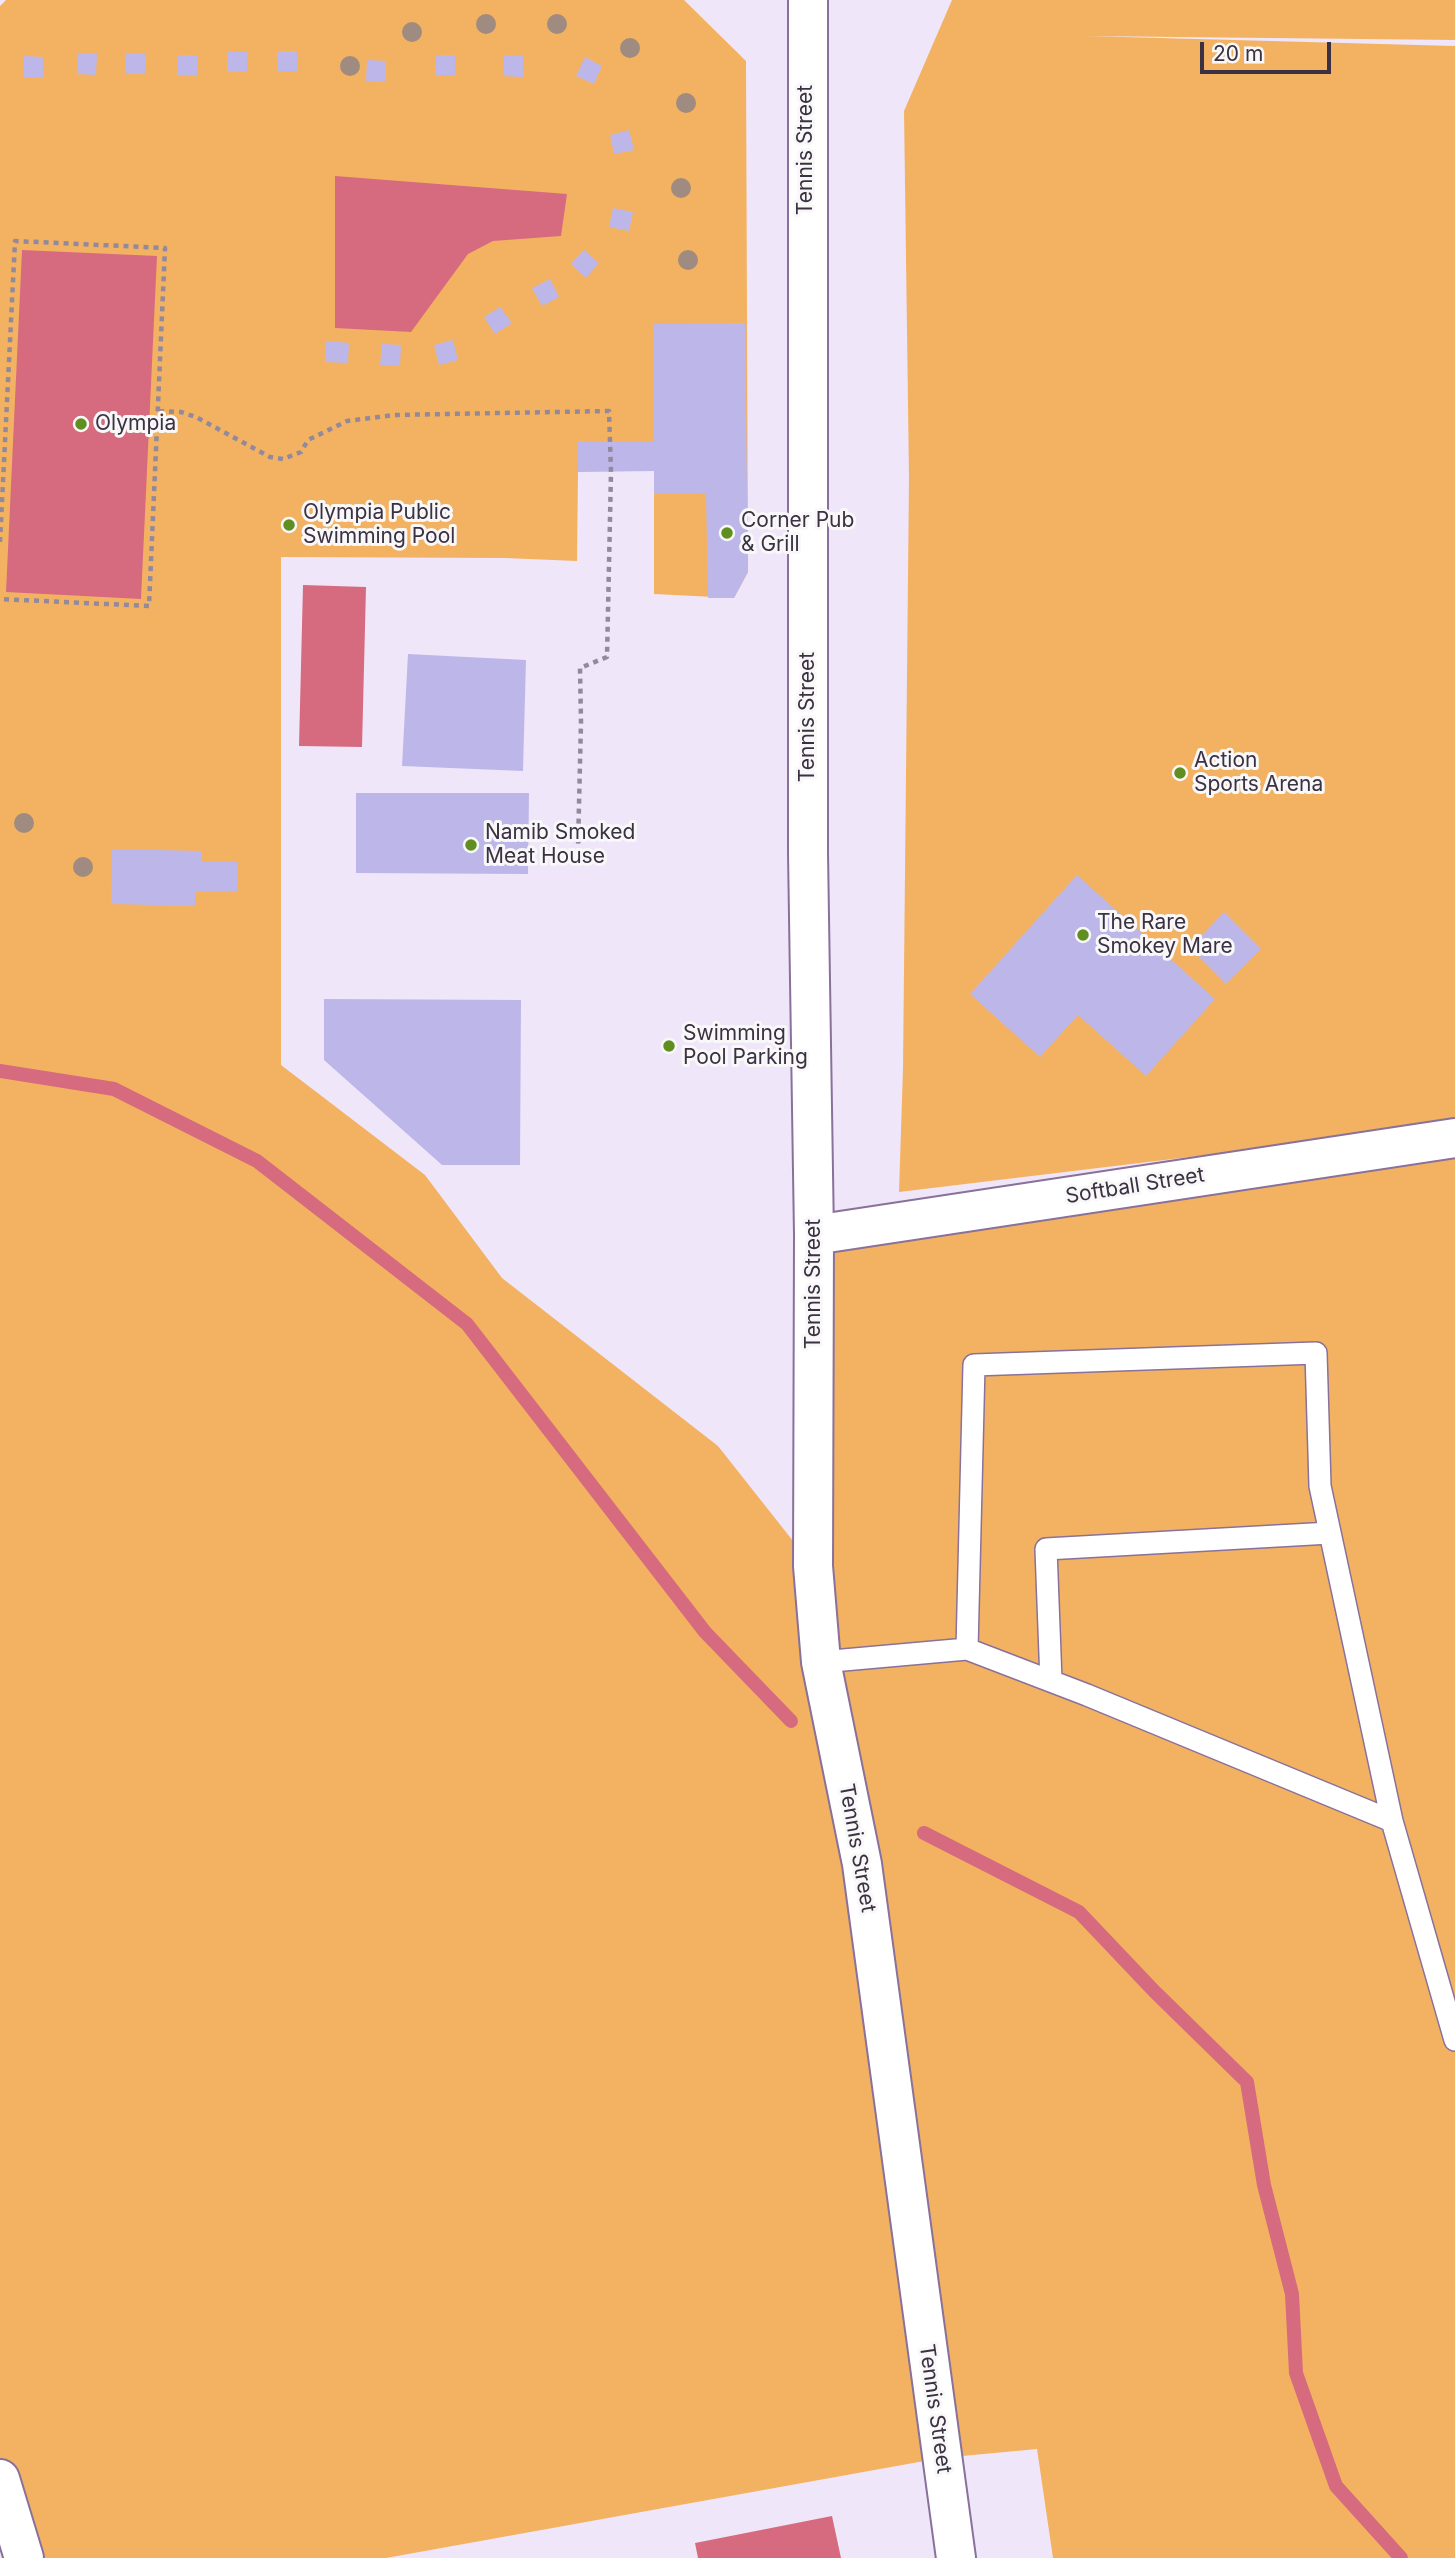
<!DOCTYPE html>
<html>
<head>
<meta charset="utf-8">
<style>
  body { margin:0 }
  #map { position:relative; width:1455px; height:2558px; overflow:hidden; background:#f0e6f9; font-family:Inter,sans-serif }
  canvas { display:block }
  .scale { position:absolute; left:1200px; top:42px; width:131px; height:32px; box-sizing:border-box; border:4px solid #3b3143; border-top:0; padding-left:9px; font-size:21px; line-height:24px; white-space:nowrap; color:#3b3143; -webkit-text-stroke:5px #f8f8f8; paint-order:stroke }
</style>
</head>
<body>
<div id="map">
<canvas width="1455" height="2558"></canvas>
<div class="scale">20 m</div>
</div>
<script>
const ctx = document.querySelector('canvas').getContext('2d');
ctx.lineJoin = 'round';
function paint(path, color) { ctx.fillStyle = color; ctx.fill(path, 'evenodd'); }
const shape = rows => new Path2D(rows.map(r => 'M' + r).join(''));
function strokePath(path, color, width, dash) { ctx.strokeStyle = color; ctx.lineWidth = width; ctx.lineCap = dash ? 'butt' : 'round'; ctx.setLineDash(dash || []); ctx.stroke(path); }
function label(font, color, halo, rows, align = 'center') {
  ctx.font = font + ' Inter,sans-serif'; ctx.lineWidth = 6; ctx.setLineDash([]); ctx.textBaseline = 'middle'; ctx.strokeStyle = halo; ctx.fillStyle = color; for (const [text, x, y, turn = 0] of rows) {
    ctx.save(); ctx.translate(x, y); ctx.rotate((+turn || 0) * Math.PI / 180); ctx.textAlign = isNaN(turn) ? turn : align; if (halo) ctx.strokeText(text, 0, 0); ctx.fillText(text, 0, 0); ctx.restore();
  }
}
paint(shape([
  [6,0,684,0,746,61,748,572,734,598,654,594,654,471,578,472,577,561,505,558,281,557,281,1065,425,1175,502,1278,718,1446,812,1565,814,1235,1455,1138,1455,2558,1053,2558,1037,2449,941,2458,386,2558,29,2558,0,2459,0,6],
  [952,0,1455,0,1455,40,1086,36,1455,46,1455,1125,899,1192,903,1068,909,478,904,111]
]), '#f3b262');
paint(shape([
  [335,176,567,194,561,236,493,241,468,254,411,332,335,328],
  [22,250,157,256,141,599,6,592],
  [303,585,366,587,362,747,299,746],
  [832,2516,841,2558,698,2558,695,2543]
]), '#d66b7f');
strokePath(shape([
  [0,1071,114,1089,257,1161,467,1324,705,1632,791,1721],
  [924,1833,1079,1912,1154,1991,1247,2082,1264,2185,1292,2294,1296,2373,1336,2486,1401,2558]
]), '#d66b7f', 14);
paint(shape([
  [277,51,297,51,297,71,277,71],
  [228,52,247,52,247,72,227,72],
  [126,53,146,54,145,74,126,73],
  [77,54,97,54,96,75,77,74],
  [177,55,197,55,197,76,177,75],
  [436,55,455,55,455,75,435,75],
  [504,55,523,56,523,77,503,76],
  [24,56,43,57,43,78,23,77],
  [585,57,602,66,594,84,576,76],
  [367,60,386,61,386,82,366,81],
  [629,130,634,150,614,154,610,135],
  [613,208,633,212,629,231,609,227],
  [584,250,599,263,586,278,571,264],
  [550,279,559,297,542,306,532,288],
  [500,307,512,323,495,334,484,317],
  [745,323,748,572,734,598,708,598,706,493,654,494,654,471,578,471,578,441,654,442,654,324],
  [453,340,458,360,439,365,434,345],
  [326,341,349,343,348,363,325,362],
  [382,344,401,345,400,366,380,365],
  [408,654,526,660,523,771,402,766],
  [356,793,529,793,528,874,356,873],
  [112,849,202,851,202,862,237,862,237,892,195,891,195,906,111,904],
  [1077,875,1215,999,1146,1076,1078,1015,1040,1057,970,994],
  [1224,912,1261,949,1226,984,1190,948],
  [324,999,521,1000,520,1165,442,1165,324,1060]
]), '#bdb7e9');
const service = shape([
  [967,1649,974,1365,1316,1353,1320,1486,1392,1821],
  [821,1662,967,1649,1087,1695,1392,1821,1455,2040],
  [1051,1681,1046,1549,1330,1533]
]);
const minor = shape([
  [808,0,808,853,814,1235,813,1566,821,1662,862,1864,956,2558],
  [814,1235,1455,1138]
]);
const tertiary = shape([
  [0,2479,24,2558]
]);
strokePath(service, '#89719b', 24);
strokePath(minor, '#89719b', 42);
strokePath(tertiary, '#89719b', 42);
strokePath(shape([
  [159,411,181,412,196,417,270,457,283,459,301,452,308,440,347,421,394,415,609,411,611,472,607,657,580,668,581,722,578,846],
  [0,542,15,241,165,248,149,606,0,599]
]), '#93899c', 4.5, [5, 5]);
strokePath(service, '#fff', 21);
strokePath(minor, '#fff', 38);
strokePath(tertiary, '#fff', 38);
ctx.fillStyle = '#9f8b7f';
for (const [x, y] of [
  [486,24],
  [557,24],
  [412,32],
  [630,48],
  [350,66],
  [686,103],
  [681,188],
  [688,260],
  [24,823],
  [83,867]
]) { ctx.beginPath(); ctx.arc(x, y, 10, 0, 2 * Math.PI); ctx.fill(); }
for (const [x, y, r, color] of [
  [81,424,7,"#618e20"],
  [289,525,7,"#618e20"],
  [727,533,7,"#618e20"],
  [1180,773,7,"#618e20"],
  [471,845,7,"#618e20"],
  [1083,935,7,"#618e20"],
  [669,1046,7,"#618e20"]
]) { const dot = new Path2D(); dot.arc(x, y, r, 0, 2 * Math.PI); ctx.fillStyle = color; ctx.fill(dot); strokePath(dot, '#f8f8f8', 2.5); }
label('21px', '#3b3143', '#f8f8f8', [
  ["Tennis Street",806,150,-90],
  ["Tennis Street",808,717,-90],
  ["Softball Street",1135,1186,-9],
  ["Tennis Street",814,1284,-90],
  ["Tennis Street",857,1848,80],
  ["Tennis Street",935,2409,82]
]);
label('21px', '#3b3143', '#f8f8f8', [
  ["Olympia",95,424],
  ["Olympia Public",303,513],
  ["Swimming Pool",303,537],
  ["Corner Pub",741,521],
  ["& Grill",741,545],
  ["Action",1194,761],
  ["Sports Arena",1194,785],
  ["Namib Smoked",485,833],
  ["Meat House",485,857],
  ["The Rare",1097,923],
  ["Smokey Mare",1097,947],
  ["Swimming",683,1034],
  ["Pool Parking",683,1058]
], 'left');
</script>
</body>
</html>
